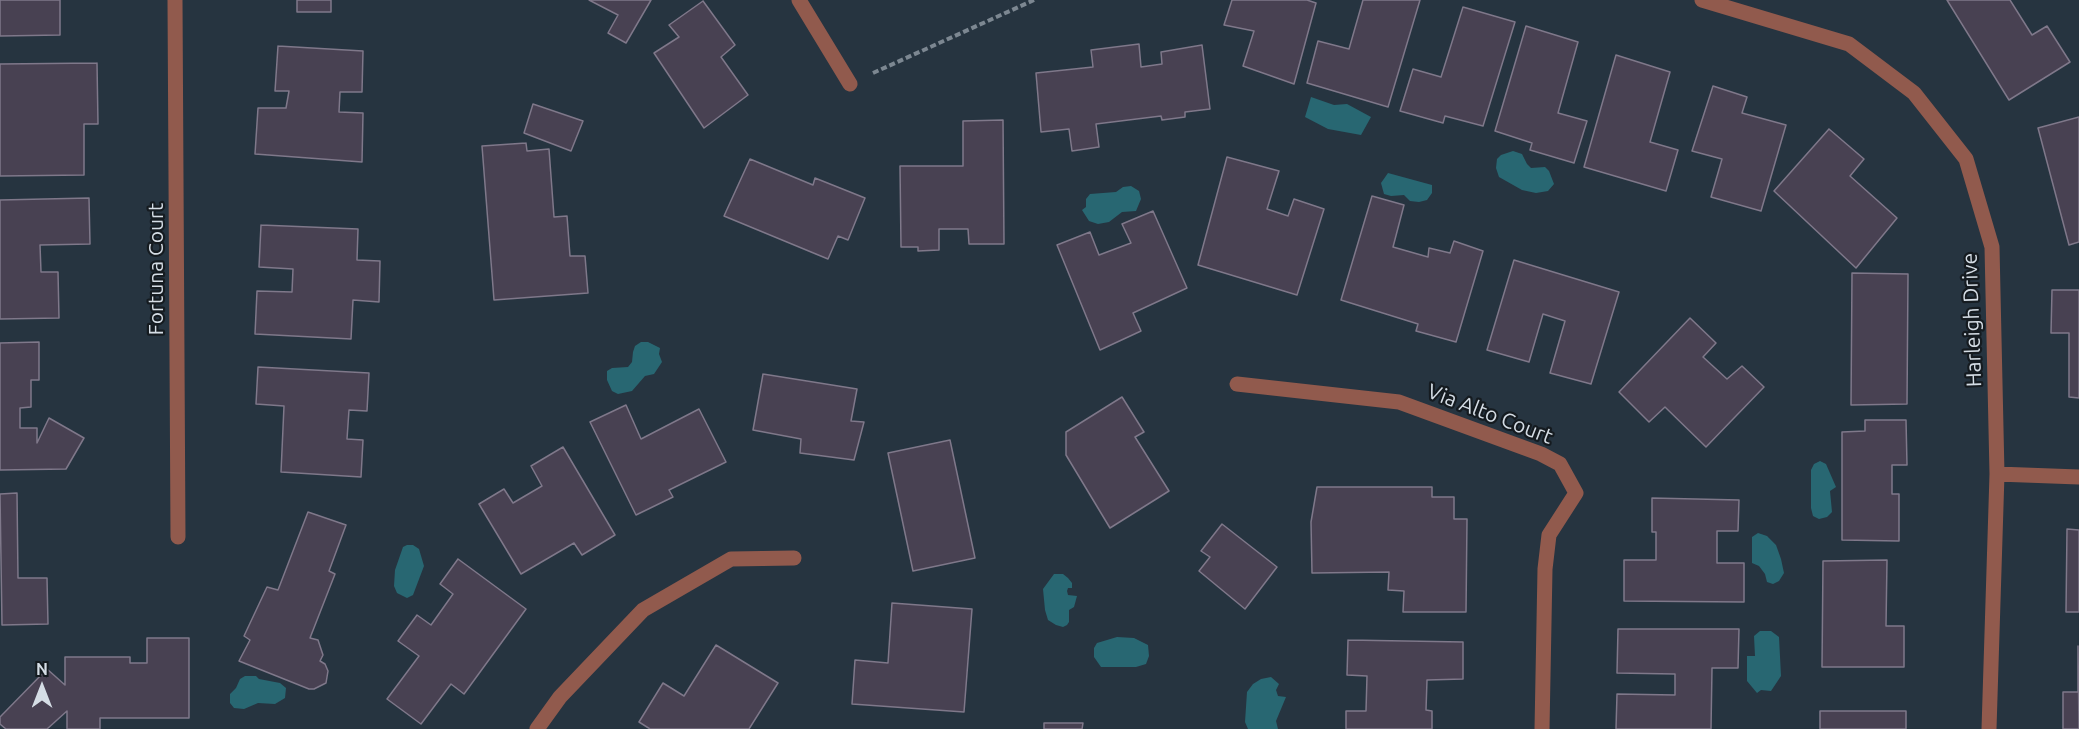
<!DOCTYPE html>
<html>
<head>
<meta charset="utf-8">
<style>
  body { margin:0 }
  #map { position:relative; width:2079px; height:729px; overflow:hidden; background:#263440; font-family:Ubuntu,sans-serif }
  canvas { display:block }
  .north { position:absolute; left:12px; top:657px; width:60px; height:60px; -webkit-text-stroke:4px #151b20; paint-order:stroke; rotate:0deg; font-size:16px; font-weight:700; line-height:24px; text-align:center; color:#d5dde5 }
  .north::after { content:''; display:block; margin:auto; width:21px; height:27px; background:#d5dde5; clip-path:polygon(50% 0,100% 100%,50% 72%,0 100%) }
</style>
</head>
<body>
<div id="map">
<canvas width="2079" height="729"></canvas>
<div class="north">N</div>
</div>
<script>
const ctx = document.querySelector('canvas').getContext('2d');
ctx.lineJoin = 'round';
function paint(path, color) { ctx.fillStyle = color; ctx.fill(path, 'evenodd'); }
const shape = rows => new Path2D(rows.map(r => 'M' + r).join(''));
function strokePath(path, color, width, dash) { ctx.strokeStyle = color; ctx.lineWidth = width; ctx.lineCap = dash ? 'butt' : 'round'; ctx.setLineDash(dash || []); ctx.stroke(path); }
function label(font, color, halo, rows, align = 'center') {
  ctx.font = font + ' Ubuntu,sans-serif'; ctx.lineWidth = 4.5; ctx.setLineDash([]); ctx.textBaseline = 'middle'; ctx.strokeStyle = halo; ctx.fillStyle = color; for (const [text, x, y, turn = 0] of rows) {
    ctx.save(); ctx.translate(x, y); ctx.rotate((+turn || 0) * Math.PI / 180); ctx.textAlign = isNaN(turn) ? turn : align; if (halo) ctx.strokeText(text, 0, 0); ctx.fillText(text, 0, 0); ctx.restore();
  }
}
paint(shape([
  [1311,97,1334,105,1347,104,1371,117,1361,135,1328,129,1305,117],
  [1513,151,1522,154,1527,164,1531,168,1545,167,1549,171,1554,184,1548,191,1536,193,1522,190,1499,177,1496,168,1497,159,1501,155],
  [1388,173,1432,185,1432,193,1427,200,1419,202,1410,201,1404,195,1391,196,1384,194,1381,183],
  [1131,186,1139,191,1141,199,1136,211,1122,212,1109,222,1098,224,1089,221,1082,210,1086,207,1086,199,1090,194,1116,192,1123,187],
  [641,342,648,342,660,348,659,354,662,362,654,374,645,376,632,391,618,394,612,391,607,380,607,371,612,368,628,367,632,362,633,352,635,346],
  [1820,461,1826,464,1836,487,1830,491,1832,512,1827,517,1819,519,1813,516,1811,508,1811,470,1814,464],
  [1758,533,1767,536,1776,545,1781,559,1784,573,1779,581,1773,584,1767,582,1765,574,1759,566,1752,563,1752,537],
  [407,545,413,545,419,549,424,566,413,595,407,598,397,593,394,586,395,570,403,547],
  [1054,574,1063,574,1068,578,1072,583,1072,588,1068,588,1067,591,1068,595,1077,596,1074,607,1069,610,1069,622,1067,625,1063,627,1056,625,1048,620,1045,610,1043,589],
  [1760,631,1771,631,1779,637,1781,676,1771,691,1761,690,1757,693,1747,681,1747,656,1755,656,1754,636],
  [1117,637,1134,638,1148,645,1149,656,1146,664,1136,667,1101,667,1094,657,1094,648,1097,643],
  [245,676,256,676,259,679,280,683,286,688,285,698,275,704,258,703,244,709,234,708,230,703,230,694,236,688,240,679],
  [1271,677,1279,684,1276,690,1278,696,1286,697,1276,721,1278,729,1248,729,1245,722,1247,692,1253,684,1261,679]
]), '#286772');
const building = shape([
  [0,0,60,0,60,35,0,36,0,0],
  [297,0,331,0,331,12,297,12,297,0],
  [589,0,651,0,626,43,608,33,618,15,589,0],
  [1232,0,1307,0,1316,3,1294,84,1243,66,1254,31,1224,25,1232,0],
  [1363,0,1420,0,1388,107,1307,83,1318,41,1349,49,1363,0],
  [1947,0,2010,0,2032,35,2047,26,2070,62,2009,100,1947,0],
  [703,1,735,45,721,57,748,95,704,128,654,53,679,37,669,25,703,1],
  [1463,7,1515,22,1483,126,1445,116,1443,123,1400,111,1413,69,1441,77,1463,7],
  [1526,26,1578,42,1558,113,1587,121,1574,163,1530,150,1532,143,1495,131,1526,26],
  [1139,44,1141,67,1162,64,1161,52,1202,45,1210,109,1185,112,1185,117,1162,120,1161,116,1096,124,1099,147,1072,151,1069,129,1041,132,1036,73,1093,67,1091,50,1139,44],
  [278,46,363,51,362,92,340,92,339,112,363,113,362,162,255,154,258,108,286,108,289,91,275,91,278,46],
  [1616,55,1670,72,1650,142,1678,150,1666,191,1584,167,1616,55],
  [97,63,98,124,84,124,84,175,0,176,0,64,97,63],
  [1713,86,1747,97,1742,113,1786,125,1761,211,1711,197,1722,159,1692,151,1713,86],
  [533,104,583,121,571,151,524,133,533,104],
  [2079,117,2079,242,2069,245,2038,128,2079,117],
  [1003,120,1004,244,969,244,968,229,939,229,939,250,918,251,918,247,901,247,900,166,963,166,963,121,1003,120],
  [1829,129,1864,159,1850,176,1897,218,1856,268,1774,191,1829,129],
  [526,143,527,151,549,149,554,217,567,216,570,256,585,256,588,293,494,300,482,146,526,143],
  [1227,157,1279,171,1267,209,1288,216,1294,199,1324,209,1297,295,1198,265,1227,157],
  [750,159,813,185,815,178,865,198,848,240,838,236,828,259,724,216,750,159],
  [1372,196,1404,205,1393,247,1428,257,1429,248,1450,253,1454,241,1483,251,1456,342,1416,331,1418,324,1341,300,1372,196],
  [89,198,90,244,40,245,41,272,58,272,59,318,0,319,0,200,89,198],
  [1153,211,1187,288,1133,313,1141,331,1100,350,1057,245,1090,232,1099,255,1131,243,1122,224,1153,211],
  [261,225,358,229,357,260,380,261,379,302,353,300,351,339,255,334,257,291,292,292,293,269,259,267,261,225],
  [1514,260,1619,292,1591,384,1550,373,1565,321,1543,314,1529,362,1487,350,1514,260],
  [1852,273,1908,274,1907,404,1851,405,1852,273],
  [2052,290,2079,290,2079,398,2069,397,2069,333,2051,333,2052,290],
  [1690,318,1716,343,1703,357,1727,379,1742,366,1764,387,1706,447,1665,407,1649,422,1619,392,1690,318],
  [39,342,39,380,31,380,31,407,20,408,20,428,37,428,37,443,49,418,84,438,66,469,0,470,0,343,39,342],
  [258,367,369,373,367,411,349,410,347,439,363,440,361,477,281,472,284,406,256,404,258,367],
  [763,374,857,389,851,421,864,422,854,460,800,453,801,439,753,430,763,374],
  [1122,397,1144,432,1135,437,1169,491,1110,528,1066,455,1066,432,1122,397],
  [626,405,641,439,699,409,726,462,669,490,673,497,636,515,590,422,626,405],
  [1865,420,1906,420,1907,465,1892,465,1892,494,1899,494,1899,541,1842,540,1842,432,1865,431,1865,420],
  [950,440,975,558,913,571,888,453,950,440],
  [563,447,615,535,582,555,574,543,521,574,479,504,504,489,513,503,542,486,531,466,563,447],
  [1317,487,1432,487,1432,497,1454,497,1454,519,1467,519,1466,612,1403,612,1404,591,1388,590,1389,572,1312,573,1311,522,1317,487],
  [17,493,18,578,47,578,48,624,2,625,0,494,17,493],
  [1652,498,1739,500,1738,531,1717,531,1717,563,1744,563,1744,602,1624,601,1624,560,1656,560,1656,532,1652,532,1652,498],
  [308,512,346,525,329,571,335,574,310,638,318,640,323,655,320,661,325,664,328,671,326,683,314,689,309,689,239,661,250,640,244,636,267,587,278,590,308,512],
  [1222,524,1277,567,1245,609,1199,571,1210,557,1201,551,1222,524],
  [2067,529,2079,530,2079,612,2066,612,2067,529],
  [458,559,526,609,464,694,451,684,421,724,387,699,419,656,398,641,417,615,431,625,453,594,440,584,458,559],
  [1887,560,1886,626,1904,626,1904,667,1822,667,1823,561,1887,560],
  [892,603,972,609,964,712,852,704,855,660,888,663,892,603],
  [1618,629,1739,629,1738,668,1712,668,1711,729,1616,729,1617,694,1675,695,1675,674,1617,673,1618,629],
  [147,638,189,638,189,718,100,718,100,729,67,729,67,711,47,729,6,729,0,724,0,717,47,669,65,685,65,657,130,657,130,663,147,663,147,638],
  [1348,640,1463,642,1463,679,1427,680,1426,710,1432,711,1432,729,1346,729,1346,711,1366,711,1367,676,1347,675,1348,640],
  [716,645,778,683,749,729,650,729,639,722,663,683,684,696,716,645],
  [2078,646,2079,729,2063,729,2063,692,2078,692,2078,646],
  [1820,711,1906,711,1906,729,1820,729,1820,711],
  [1044,723,1083,723,1082,729,1044,729,1044,723]
]);
paint(building, '#484152');
strokePath(building, '#7f788a', 1.5);
strokePath(shape([
  [873,73,1034,0]
]), '#7c8791', 4, [6, 3]);
strokePath(shape([
  [175,0,178,537],
  [799,0,850,84],
  [1702,0,1849,44,1914,93,1966,159,1992,247,1997,474,1989,729],
  [1237,384,1399,402,1541,454,1560,464,1576,493,1549,535,1545,569,1542,729],
  [1997,474,2079,477],
  [537,729,560,697,643,610,731,559,794,558]
]), '#915a4d', 15);
label('21px', '#d5dde5', '#151b20', [
  ["Fortuna Court",156,269,-90],
  ["Harleigh Drive",1972,320,-92],
  ["Via Alto Court",1490,414,21]
]);
</script>
</body>
</html>
